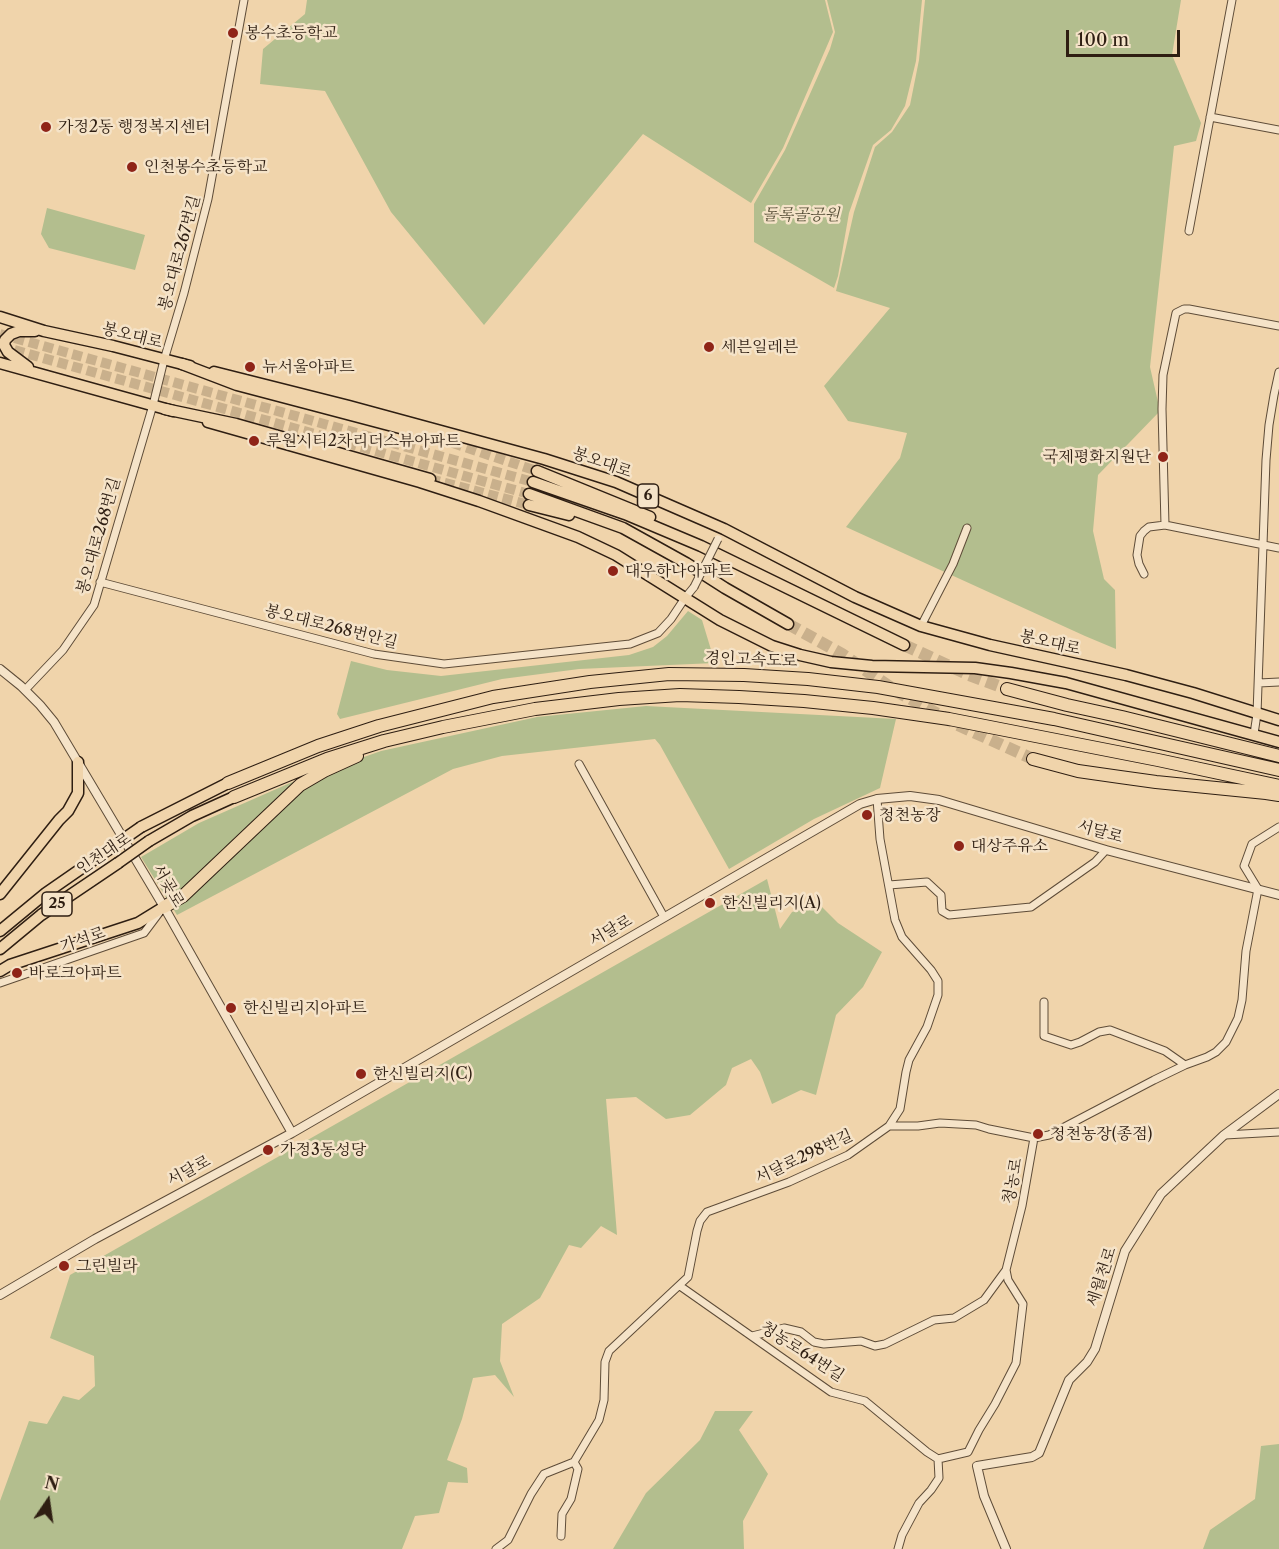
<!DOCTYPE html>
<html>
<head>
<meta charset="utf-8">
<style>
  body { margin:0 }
  #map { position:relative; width:1279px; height:1549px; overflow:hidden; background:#f0d4ab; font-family:"Libre Caslon Text",serif }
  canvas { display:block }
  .north { position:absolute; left:18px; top:1471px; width:60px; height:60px; -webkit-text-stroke:4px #f5e3c8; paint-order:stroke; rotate:13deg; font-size:16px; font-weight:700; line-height:24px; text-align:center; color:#2e1e12 }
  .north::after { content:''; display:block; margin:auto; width:21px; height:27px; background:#2e1e12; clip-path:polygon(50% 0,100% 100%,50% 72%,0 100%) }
  .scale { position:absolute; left:1066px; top:30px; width:114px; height:27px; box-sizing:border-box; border:3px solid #2e1e12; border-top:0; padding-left:8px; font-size:18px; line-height:21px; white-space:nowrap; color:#2e1e12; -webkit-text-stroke:4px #f5e3c8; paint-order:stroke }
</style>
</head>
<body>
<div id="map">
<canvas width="1279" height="1549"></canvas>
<div class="north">N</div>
<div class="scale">100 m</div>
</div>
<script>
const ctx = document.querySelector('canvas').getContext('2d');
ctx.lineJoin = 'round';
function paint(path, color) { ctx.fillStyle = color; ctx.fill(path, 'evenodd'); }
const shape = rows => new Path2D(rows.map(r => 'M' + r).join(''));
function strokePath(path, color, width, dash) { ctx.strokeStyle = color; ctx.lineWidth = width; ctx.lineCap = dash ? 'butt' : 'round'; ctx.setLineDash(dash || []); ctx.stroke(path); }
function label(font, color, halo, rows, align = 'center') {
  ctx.font = font + ' "Libre Caslon Text","Noto Serif KR",serif'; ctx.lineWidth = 5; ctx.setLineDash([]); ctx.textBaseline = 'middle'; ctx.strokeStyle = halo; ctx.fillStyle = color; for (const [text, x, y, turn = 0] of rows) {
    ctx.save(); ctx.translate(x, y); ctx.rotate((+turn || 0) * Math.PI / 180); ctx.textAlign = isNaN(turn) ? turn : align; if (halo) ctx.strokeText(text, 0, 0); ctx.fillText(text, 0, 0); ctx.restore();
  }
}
paint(shape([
  [307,0,825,0,833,32,783,148,751,203,643,134,484,325,391,212,325,91,260,84,263,49,305,14],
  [827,0,922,0,916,61,905,106,891,130,873,145,849,213,838,276,834,288,754,242,754,204,785,150,830,49,835,32],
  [925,0,1181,0,1172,55,1201,123,1196,141,1174,146,1150,367,1160,411,1098,475,1093,531,1104,579,1115,590,1116,649,1085,636,846,527,900,458,907,433,848,421,824,386,890,308,836,291,854,212,875,147,892,132,910,105,919,60],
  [47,208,145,235,135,270,49,248,41,234],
  [688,611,702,620,715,663,579,669,502,679,340,719,337,714,351,661,387,670,441,676,629,655,653,647,667,636],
  [646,706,896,719,880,788,814,819,729,869,660,745,655,739,502,756,453,769,177,915,141,857,199,823,290,783,381,751,537,717],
  [767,879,780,929,792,912,818,903,838,923,882,952,863,987,836,1015,816,1095,801,1090,772,1104,760,1072,751,1059,732,1068,726,1085,690,1115,666,1119,636,1097,606,1099,617,1235,601,1226,581,1248,569,1245,540,1298,502,1324,500,1361,514,1397,495,1375,473,1378,462,1419,447,1460,467,1468,468,1483,448,1482,439,1513,415,1516,402,1549,0,1549,0,1501,29,1421,47,1424,63,1396,79,1400,95,1386,94,1356,50,1338,70,1275],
  [715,1411,753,1411,739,1430,768,1474,743,1521,744,1549,613,1549,646,1493,700,1440],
  [1279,1444,1279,1549,1203,1549,1210,1530,1255,1499,1261,1446]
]), '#b3be8e');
strokePath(shape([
  [0,334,533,482],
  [0,346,529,494],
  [438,438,537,471],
  [430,479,529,505]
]), '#c9b08c', 10, [10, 5]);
strokePath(shape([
  [788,624,842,654,896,691,958,725,1033,759],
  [904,645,969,675,1007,689]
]), '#c9b08c', 12, [12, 6]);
const minor = shape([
  [1210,117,1279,130],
  [1189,231,1232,0],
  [1165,525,1162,409,1163,375,1176,313,1184,309,1189,309,1279,326],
  [1144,574,1139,564,1137,555,1140,536,1144,531,1149,527,1165,525,1279,548],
  [100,582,374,654,444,664,630,644,658,633,671,619,685,598,694,587],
  [921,626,953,564,967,528],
  [1259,683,1279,682],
  [25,690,63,650,94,605,153,405,164,360,184,293,208,199,244,0],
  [1254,734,1257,714,1266,460,1269,425,1274,395,1279,372],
  [579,764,664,917],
  [889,885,927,882,941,895,942,911,949,915,1031,907,1095,862,1106,850],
  [0,983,144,933,159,913],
  [1044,1002,1044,1036,1071,1045,1080,1042,1099,1032,1110,1030,1165,1051,1185,1065],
  [889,1126,918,1126,940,1123,976,1125,989,1129,1034,1138],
  [1225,1135,1279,1132],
  [680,1286,831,1392,865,1401,927,1452,938,1459],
  [752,1336,784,1328,801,1332,814,1342,824,1344,861,1341,875,1346,885,1344,934,1320,954,1318,984,1300,1006,1270],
  [561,1536,562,1514,571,1499,578,1469,574,1462],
  [496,1549,508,1540,531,1494,544,1474,574,1462,599,1420,604,1400,605,1362,609,1351,688,1277,697,1231,700,1221,707,1212,789,1182,848,1155,889,1126,900,1109,906,1072,909,1060,927,1027,938,995,938,981,931,970,902,937,895,920,880,839,877,799],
  [898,1549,902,1535,919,1503,931,1490,939,1478,938,1459,968,1452,979,1430,995,1404,1016,1363,1023,1304,1008,1280,1006,1270,1022,1206,1034,1138,1049,1135,1154,1080,1185,1065,1207,1057,1216,1052,1226,1042,1238,1018,1242,1000,1246,951,1258,889,1244,866,1252,844,1279,827]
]);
const tertiary = shape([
  [0,669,21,686,40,705,54,722,164,907,292,1133],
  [0,1295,95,1239,292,1133,860,804,877,799,910,796,939,800,1106,850,1279,895],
  [1006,1549,984,1496,977,1466,1032,1457,1039,1453,1069,1380,1087,1362,1095,1349,1125,1251,1161,1194,1224,1135,1279,1094]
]);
const primary = shape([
  [0,317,44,331,113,346,190,366],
  [0,363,173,411],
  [28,367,8,352,4,345,5,340,11,334,19,331,35,331],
  [214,372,349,406,544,459,616,482,724,529,855,597,921,626,990,645,1126,675,1193,693,1279,720],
  [208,422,420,482,479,501,578,537,616,555,720,620,772,646,800,655,831,662,872,666,975,668,1011,673,1066,683,1279,742]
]);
const trunk = shape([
  [182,364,237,385,438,438],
  [165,409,236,424,430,479],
  [537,471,650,517],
  [533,482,625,514,701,546,904,645],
  [529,494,623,528,686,563,725,588,788,624],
  [529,505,569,515],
  [141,827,228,783],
  [149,841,192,816,234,797],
  [0,894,59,820,68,811,78,793,78,762],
  [0,931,46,893,108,850],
  [0,949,41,915,118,863],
  [0,971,10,965,138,923,164,907]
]);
const motorway = shape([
  [1007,689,1067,705,1122,717,1279,756],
  [1033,759,1078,771,1120,777,1156,782,1266,793,1279,795],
  [228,783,318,746,379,726,493,697,590,682,669,674,744,675,808,679,878,687,1054,719,1279,770],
  [234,797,327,759,384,741,443,727,535,709,619,699,680,695,739,697,804,701,873,708,949,719,1158,760,1279,786],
  [164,907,183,896,300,785,324,771,357,756]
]);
strokePath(minor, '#5e4c38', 9);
strokePath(tertiary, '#5e4c38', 10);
strokePath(primary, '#2e1e12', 13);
strokePath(trunk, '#2e1e12', 13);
strokePath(motorway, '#2e1e12', 14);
strokePath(minor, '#f5e3c8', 7);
strokePath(tertiary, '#f5e3c8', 8);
strokePath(primary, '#f0d4ab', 10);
strokePath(trunk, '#f0d4ab', 10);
strokePath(motorway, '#f0d4ab', 12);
const minorBridge = shape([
  [694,587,718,539]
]);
const trunkBridge = shape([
  [108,850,141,827],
  [118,863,149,841]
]);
strokePath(minorBridge, '#5e4c38', 9, []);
strokePath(trunkBridge, '#2e1e12', 13, []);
strokePath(minorBridge, '#f5e3c8', 7);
strokePath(trunkBridge, '#f0d4ab', 10);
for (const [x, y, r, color] of [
  [233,33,6,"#8f2418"],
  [46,127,6,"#8f2418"],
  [132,167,6,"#8f2418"],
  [709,347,6,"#8f2418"],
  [250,367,6,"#8f2418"],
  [254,441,6,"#8f2418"],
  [1163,457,6,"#8f2418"],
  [613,571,6,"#8f2418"],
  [867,815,6,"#8f2418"],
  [959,846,6,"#8f2418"],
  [710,903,6,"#8f2418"],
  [17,973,6,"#8f2418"],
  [231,1008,6,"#8f2418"],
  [361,1074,6,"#8f2418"],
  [1038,1134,6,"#8f2418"],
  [268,1150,6,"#8f2418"],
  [64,1266,6,"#8f2418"]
]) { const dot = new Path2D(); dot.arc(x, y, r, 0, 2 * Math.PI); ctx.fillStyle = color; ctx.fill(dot); strokePath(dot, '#f5e3c8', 2); }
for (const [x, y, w] of [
  [648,496,21],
  [57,904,30]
]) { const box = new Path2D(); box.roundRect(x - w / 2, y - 12, w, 24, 4.5); ctx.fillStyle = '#f5e3c8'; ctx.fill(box); strokePath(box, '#2e1e12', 1.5); }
label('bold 15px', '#2e1e12', null, [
  ["6",648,496],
  ["25",57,904]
]);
label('16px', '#2e1e12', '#f5e3c8', [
  ["봉수초등학교",245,33],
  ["가정2동 행정복지센터",58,127],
  ["인천봉수초등학교",144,167],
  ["세븐일레븐",721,347],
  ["뉴서울아파트",262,367],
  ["루원시티2차리더스뷰아파트",266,441],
  ["국제평화지원단",1151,457,"right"],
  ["대우하나아파트",625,571],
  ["청천농장",879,815],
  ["대상주유소",971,846],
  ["한신빌리지(A)",722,903],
  ["바로크아파트",29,973],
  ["한신빌리지아파트",243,1008],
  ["한신빌리지(C)",373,1074],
  ["청천농장(종점)",1050,1134],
  ["가정3동성당",280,1150],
  ["그린빌라",76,1266]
], 'left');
label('italic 16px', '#564e37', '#f5e3c8', [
  ["돌록골공원",801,215]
]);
label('16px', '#2e1e12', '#f5e3c8', [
  ["봉오대로267번길",180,253,-75],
  ["봉오대로",132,336,14],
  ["봉오대로",602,463,19],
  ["봉오대로268번길",99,536,-74],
  ["봉오대로268번안길",331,627,14],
  ["봉오대로",1050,643,13],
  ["경인고속도로",751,660,2],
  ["서달로",1100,832,16],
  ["인천대로",104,854,-34],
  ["서곶로",168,886,60],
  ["서달로",611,931,-30],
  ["가석로",83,940,-19],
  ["서달로298번길",804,1157,-25],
  ["서달로",189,1171,-28],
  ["청농로",1013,1181,-80],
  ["세월천로",1102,1277,-72],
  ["청농로64번길",802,1352,33]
]);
</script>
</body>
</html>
